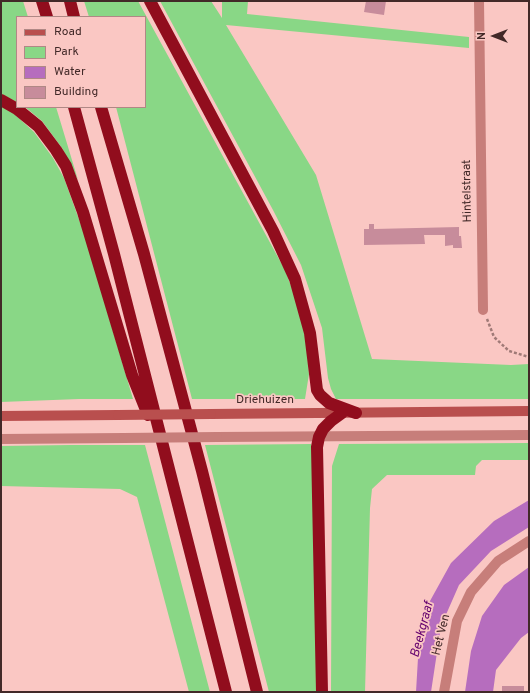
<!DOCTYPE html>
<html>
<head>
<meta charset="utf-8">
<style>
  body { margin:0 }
  #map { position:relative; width:530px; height:693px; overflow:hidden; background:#fac7c3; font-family:Overpass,sans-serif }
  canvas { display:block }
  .frame { position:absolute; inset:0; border:2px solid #422928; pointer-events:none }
  .legend { position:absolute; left:16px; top:16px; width:130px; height:92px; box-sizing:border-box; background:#fac7c3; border:1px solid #b08885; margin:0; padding:5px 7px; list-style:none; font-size:12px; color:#422928 }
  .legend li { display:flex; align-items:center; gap:8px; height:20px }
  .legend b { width:20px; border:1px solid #b08885 }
  .north { position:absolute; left:474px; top:16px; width:40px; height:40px; -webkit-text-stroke:3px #fac7c3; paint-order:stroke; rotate:270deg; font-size:11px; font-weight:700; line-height:16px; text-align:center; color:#422928 }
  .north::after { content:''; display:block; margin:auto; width:14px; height:18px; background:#422928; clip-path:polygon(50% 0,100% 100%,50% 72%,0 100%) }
</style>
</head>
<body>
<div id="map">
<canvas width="530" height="693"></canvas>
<div class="frame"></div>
<ul class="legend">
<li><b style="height:5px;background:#b94f4e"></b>Road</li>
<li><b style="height:11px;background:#89d786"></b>Park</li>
<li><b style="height:11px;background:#b66dbe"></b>Water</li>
<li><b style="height:11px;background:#c78c9b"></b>Building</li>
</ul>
<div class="north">N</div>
</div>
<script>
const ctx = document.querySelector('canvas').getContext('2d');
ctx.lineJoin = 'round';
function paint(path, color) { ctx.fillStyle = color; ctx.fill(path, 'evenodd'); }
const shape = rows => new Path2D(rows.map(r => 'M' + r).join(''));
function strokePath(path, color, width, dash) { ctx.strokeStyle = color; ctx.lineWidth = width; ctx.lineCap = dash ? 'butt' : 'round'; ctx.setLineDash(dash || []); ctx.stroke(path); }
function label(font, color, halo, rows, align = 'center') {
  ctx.font = font + ' Overpass,sans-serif'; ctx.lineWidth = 3.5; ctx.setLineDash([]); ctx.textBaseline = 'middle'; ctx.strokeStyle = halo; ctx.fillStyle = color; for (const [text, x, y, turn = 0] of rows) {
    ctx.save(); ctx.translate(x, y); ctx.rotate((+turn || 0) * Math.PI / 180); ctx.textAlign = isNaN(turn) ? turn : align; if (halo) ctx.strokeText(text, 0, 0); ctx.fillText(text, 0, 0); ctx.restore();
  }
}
paint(shape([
  [1,1,23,1,28,17,17,17,17,102,1,94],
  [84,1,138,1,285,270,299,307,306,341,309,374,305,399,192,399,116,107,145,107,145,17,89,17],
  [160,1,211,1,222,18,222,1,248,1,247,14,469,37,469,48,226,25,316,175,372,359,511,365,529,364,529,399,336,399,331,389,328,378,322,328,301,265,273,210],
  [1,106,11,111,34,132,53,158,64,178,85,236,133,399,79,399,1,402],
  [25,107,56,107,78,180,62,148,42,121],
  [529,443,529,460,482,460,476,466,475,475,387,475,372,489,370,508,365,692,331,692,332,466,339,444],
  [311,444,317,473,316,692,269,692,205,445],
  [71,445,145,445,210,692,189,692,137,497,120,489,1,486,1,446]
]), '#89d786');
paint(shape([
  [529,500,529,527,491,551,459,585,441,626,431,692,416,692,419,641,425,610,451,563,494,521],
  [529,567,529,632,521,638,496,670,493,692,465,692,471,651,482,616,504,585]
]), '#b66dbe');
paint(shape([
  [366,1,386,1,384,15,364,12],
  [369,224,374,224,374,229,459,227,459,236,461,236,462,248,453,248,453,245,445,246,445,235,424,235,425,244,364,245,364,229,369,229],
  [502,686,524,686,524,692,502,692]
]), '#c78c9b');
strokePath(shape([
  [487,319,494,337,509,351,529,357]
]), '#a07a77', 2.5, [3, 2]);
strokePath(shape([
  [479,1,483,310],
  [217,437,529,435],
  [1,439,124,438]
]), '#c77e7a', 10);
strokePath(shape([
  [444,692,457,621,471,592,498,561,529,541]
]), '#c77e7a', 10);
strokePath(shape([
  [211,414,529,411],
  [1,416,118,415]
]), '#b94f4e', 10);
strokePath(shape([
  [42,1,47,17],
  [70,1,74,17],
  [150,1,273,231,295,279,310,333,317,390,320,395,329,403,356,413],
  [1,100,17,109,38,126,56,150,66,166,83,212,132,375,148,415],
  [74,107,114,254,226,692],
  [101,107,144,254,202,471,257,692],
  [322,692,317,447,319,437,323,429,331,421,342,413]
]), '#910d1d', 12);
strokePath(shape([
  [124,438,217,437]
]), '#c77e7a', 10);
strokePath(shape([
  [118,415,211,414]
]), '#b94f4e', 10);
label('12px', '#422928', '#fac7c3', [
  ["Hintelstraat",468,191,-91],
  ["Driehuizen",265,401],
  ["Het Ven",442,635,-76]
]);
label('italic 13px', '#63006e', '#fac7c3', [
  ["Beekgraaf",423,630,-75]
]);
</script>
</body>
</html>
